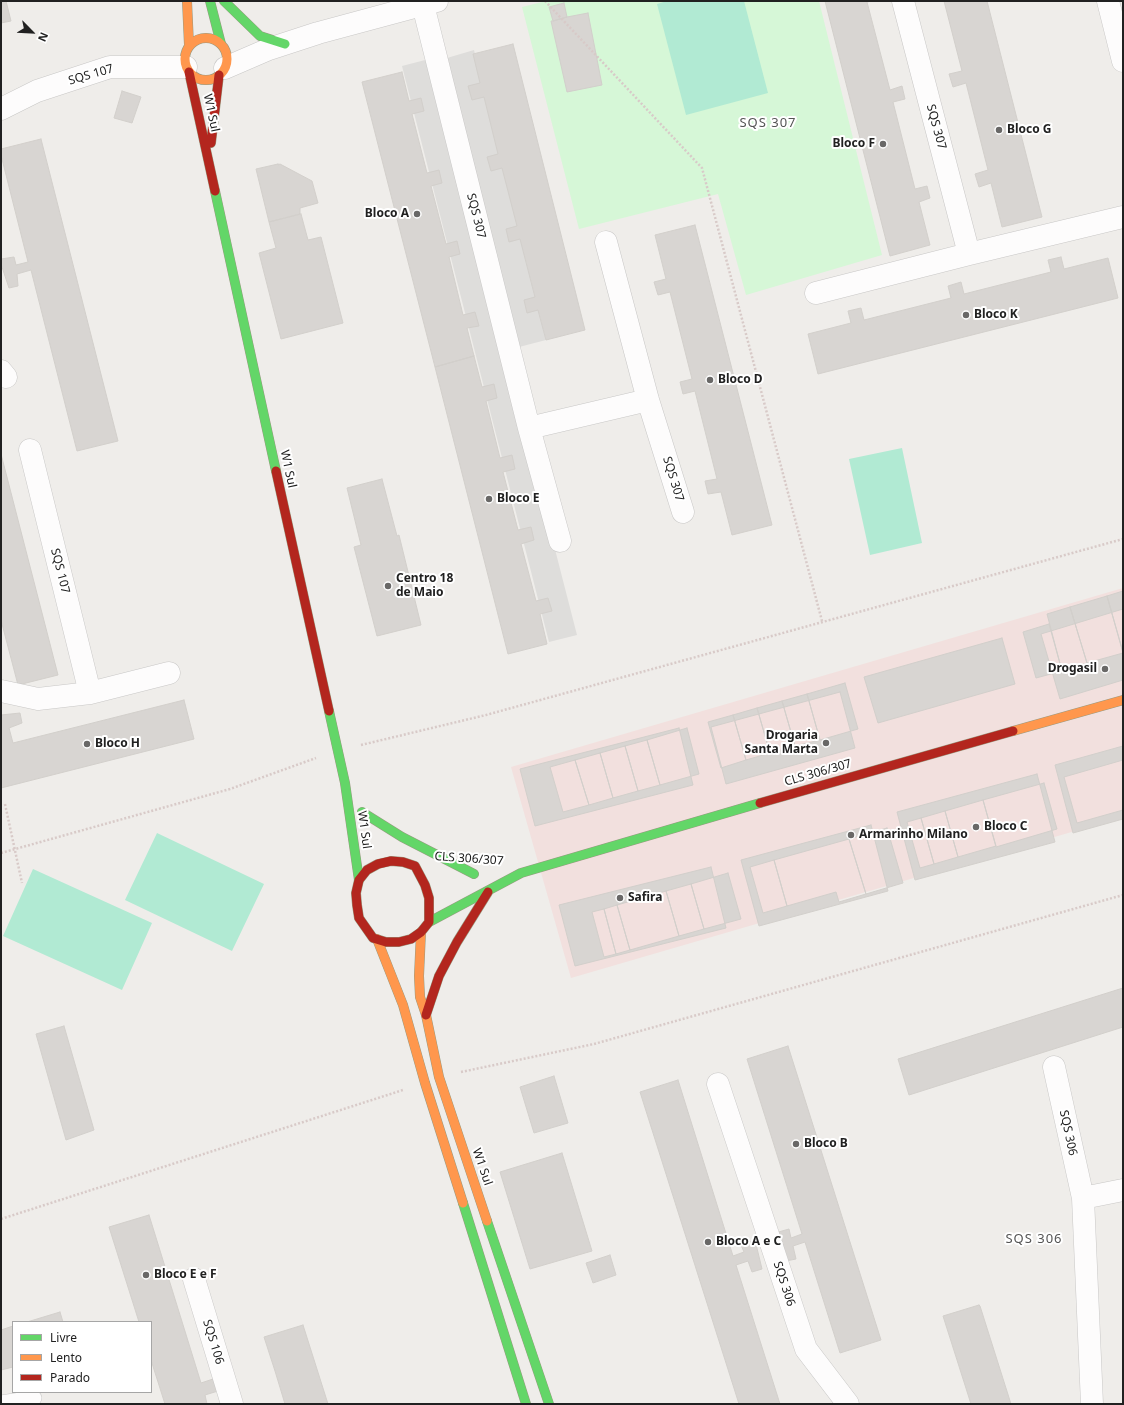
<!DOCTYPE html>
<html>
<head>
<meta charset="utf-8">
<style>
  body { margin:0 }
  #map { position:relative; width:1124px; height:1405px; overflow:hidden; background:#efedea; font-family:"Noto Sans",sans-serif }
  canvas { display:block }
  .frame { position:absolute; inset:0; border:2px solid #212121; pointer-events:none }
  .legend { position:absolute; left:12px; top:1321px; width:140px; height:72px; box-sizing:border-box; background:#fff; border:1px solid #a6a6a6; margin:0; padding:5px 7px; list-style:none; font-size:12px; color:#212121 }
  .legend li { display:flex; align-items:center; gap:8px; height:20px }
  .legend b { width:20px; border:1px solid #a6a6a6 }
  .north { position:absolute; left:12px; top:12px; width:40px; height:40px; -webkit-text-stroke:3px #fff; paint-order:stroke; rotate:114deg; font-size:11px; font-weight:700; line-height:16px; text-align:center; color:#212121 }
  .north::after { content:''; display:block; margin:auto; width:14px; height:18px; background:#212121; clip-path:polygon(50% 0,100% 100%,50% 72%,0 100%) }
</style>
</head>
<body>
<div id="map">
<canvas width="1124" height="1405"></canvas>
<div class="frame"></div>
<ul class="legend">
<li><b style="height:5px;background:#63d668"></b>Livre</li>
<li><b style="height:5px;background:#ff974d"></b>Lento</li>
<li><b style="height:5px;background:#b3261e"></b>Parado</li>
</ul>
<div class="north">N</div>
</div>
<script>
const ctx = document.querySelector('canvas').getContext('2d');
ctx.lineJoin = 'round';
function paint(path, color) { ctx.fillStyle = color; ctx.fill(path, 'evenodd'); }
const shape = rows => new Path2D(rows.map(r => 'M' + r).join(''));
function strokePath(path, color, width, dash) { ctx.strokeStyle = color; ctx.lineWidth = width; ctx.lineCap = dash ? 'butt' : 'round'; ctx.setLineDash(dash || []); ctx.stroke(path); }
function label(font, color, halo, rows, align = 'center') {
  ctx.font = font + ' "Noto Sans",sans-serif'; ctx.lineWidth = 4; ctx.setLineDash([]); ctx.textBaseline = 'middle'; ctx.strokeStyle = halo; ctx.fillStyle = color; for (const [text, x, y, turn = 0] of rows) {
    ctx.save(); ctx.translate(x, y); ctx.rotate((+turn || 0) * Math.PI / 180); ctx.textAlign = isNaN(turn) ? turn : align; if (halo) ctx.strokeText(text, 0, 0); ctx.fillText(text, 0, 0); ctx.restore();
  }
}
paint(shape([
  [474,50,546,340,519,347,447,58],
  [429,59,577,635,549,642,402,66]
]), '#dedddb');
paint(shape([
  [1123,588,1123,817,571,978,511,767]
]), '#f2e0de');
paint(shape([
  [546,1,819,1,882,255,746,295,718,194,579,229,522,7]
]), '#d6f7d7');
paint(shape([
  [667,1,744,1,768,93,686,115,657,4],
  [902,448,922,543,870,555,849,459],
  [157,833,264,884,232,951,125,900],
  [33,869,152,923,122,990,3,936]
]), '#b1ead3');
const building = shape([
  [1,1,6,1,11,21,1,23,1,1],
  [825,1,872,1,867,2,890,90,902,86,905,99,893,102,915,189,927,186,930,198,919,202,930,245,890,256,825,1],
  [944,1,987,1,1042,217,1002,227,991,183,979,187,975,174,988,170,966,83,953,87,949,74,962,71,944,1],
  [564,3,567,17,553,21,549,7,564,3],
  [588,13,602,85,567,92,551,21,553,21,567,17,588,13],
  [513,44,585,330,546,340,538,310,527,313,524,300,535,297,520,239,509,242,506,229,517,226,502,168,491,171,487,157,498,154,484,97,472,100,468,86,480,83,473,54,513,44],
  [402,72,409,101,421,98,424,111,412,114,427,173,439,170,442,183,431,186,446,244,457,241,460,254,449,257,463,315,475,312,479,326,467,328,474,356,435,367,362,82,402,72],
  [122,91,141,97,132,123,114,118,122,91],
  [41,139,118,441,77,451,31,270,17,274,18,286,9,288,1,264,1,259,14,257,16,265,28,262,1,155,1,149,41,139],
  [278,164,278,165,280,164,312,181,318,203,300,208,300,214,269,222,256,169,278,164],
  [301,214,308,240,321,237,343,323,281,339,259,253,276,248,269,222,301,214],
  [695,225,772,525,732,535,721,492,708,494,705,481,717,479,695,391,683,394,680,382,692,379,670,292,658,295,654,282,666,279,655,235,695,225],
  [1061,257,1064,269,1108,258,1118,298,818,374,808,334,851,323,848,311,861,308,864,320,951,298,948,286,961,282,964,294,1051,272,1048,260,1061,257],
  [474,356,482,387,494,384,497,398,486,401,500,458,512,455,515,469,503,472,518,530,531,527,534,540,521,544,536,601,548,598,552,611,540,614,547,644,508,654,435,367,474,356],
  [1,454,58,675,18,685,1,620,1,454],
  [382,479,397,536,399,535,421,625,377,636,354,547,361,545,347,488,382,479],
  [1123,591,1123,652,1107,596,1123,591],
  [1107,596,1123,653,1087,663,1070,607,1107,596],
  [1070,607,1087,663,1062,671,1047,614,1070,607],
  [1123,609,1123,680,1060,699,1041,634,1123,609],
  [1049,624,1062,671,1036,678,1023,632,1049,624],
  [1002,638,1015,684,878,723,864,677,1002,638],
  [845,683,858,729,820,740,807,694,845,683],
  [840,692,855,748,726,784,711,727,840,692],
  [807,694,820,740,795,746,782,701,807,694],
  [184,700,194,739,1,788,1,715,20,713,22,723,9,728,13,743,184,700],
  [782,701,795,746,770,753,757,708,782,701],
  [757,708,770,753,746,760,733,715,757,708],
  [733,715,746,760,721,768,708,722,733,715],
  [679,728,693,785,535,826,520,769,679,728],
  [687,728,699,774,660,785,647,740,687,728],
  [647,740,660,785,638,791,625,746,647,740],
  [625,746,638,791,613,798,600,753,625,746],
  [1123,746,1123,819,1073,833,1055,765,1123,746],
  [600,753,613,798,589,805,575,760,600,753],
  [575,760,589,805,563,812,550,767,575,760],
  [1123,760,1123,810,1077,823,1064,777,1123,760],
  [1037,774,1055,842,915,880,897,812,1037,774],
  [1044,783,1057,829,996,847,983,800,1044,783],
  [983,800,996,846,958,857,945,811,983,800],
  [945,811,958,857,934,864,921,818,945,811],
  [921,818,934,864,920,868,907,822,921,818],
  [871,825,888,891,759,926,741,860,871,825],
  [887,828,903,883,866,894,849,839,887,828],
  [849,839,866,894,839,902,836,892,787,906,774,860,849,839],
  [774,860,787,906,763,913,750,867,774,860],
  [711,867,726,928,575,966,559,905,711,867],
  [728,873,741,919,704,929,691,884,728,873],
  [691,884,704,929,679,936,666,891,691,884],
  [666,891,679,936,630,950,617,905,666,891],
  [617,905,630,950,616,954,604,909,617,905],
  [604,909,616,954,604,957,592,912,604,909],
  [1123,988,1123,1027,909,1095,898,1059,1123,988],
  [64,1026,94,1130,66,1140,36,1034,64,1026],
  [788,1046,881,1340,840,1353,805,1242,793,1246,796,1259,786,1261,775,1233,789,1229,791,1238,802,1234,747,1059,788,1046],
  [554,1076,568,1123,534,1133,520,1087,554,1076],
  [678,1080,733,1256,744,1252,741,1245,755,1240,762,1269,752,1272,748,1261,736,1265,780,1404,739,1404,640,1092,678,1080],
  [562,1153,592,1251,530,1269,500,1172,562,1153],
  [149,1215,201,1383,216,1378,218,1391,205,1395,207,1404,165,1404,151,1360,151,1322,139,1322,109,1227,149,1215],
  [610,1255,616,1275,593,1283,586,1263,610,1255],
  [979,1305,980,1306,1011,1404,971,1404,943,1316,979,1305],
  [60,1312,63,1322,27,1322,60,1312],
  [303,1325,328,1404,285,1404,275,1371,264,1337,303,1325],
  [13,1326,13,1367,1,1370,1,1330,13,1326]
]);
paint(building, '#d8d5d2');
strokePath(building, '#d2cfcb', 1);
const lane = shape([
  [1,1403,34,1398]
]);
const street = shape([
  [903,1,969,254],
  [1108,1,1123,61],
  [423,5,529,428,560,541],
  [225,68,269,49,318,33,437,1],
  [1,109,37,91,110,67,186,67],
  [606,242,648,400,683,512],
  [816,293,969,254,1123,217],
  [1,371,6,377],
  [529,428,648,400],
  [30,450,90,693],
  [1,691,38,699,90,693,169,673],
  [1054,1067,1083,1198],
  [718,1084,806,1349,848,1404],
  [194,1279,232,1404],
  [1092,1404,1083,1198,1123,1190]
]);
const fast = shape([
  [210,1,221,44],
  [224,1,260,36,285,44],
  [215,191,276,471],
  [329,711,345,783,359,880],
  [362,812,402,837,474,874],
  [429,922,521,873,760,803],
  [463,1203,526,1404],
  [487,1221,549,1404]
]);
const slow = shape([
  [187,1,189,45],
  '185 59a21 21 0 1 1 42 0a21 21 0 1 1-42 0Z',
  [1013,731,1123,700],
  [421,932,419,976,420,997,426,1015,439,1077,487,1221],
  [377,939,403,1005,425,1083,463,1203]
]);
const jam = shape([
  [189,72,215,191],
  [211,143,219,75],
  [276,471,329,711],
  [760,803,1013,731],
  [391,861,403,862,415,866,425,885,429,898,429,922,421,932,411,939,399,942,386,942,373,938,359,918,357,905,356,893,359,880,367,870,378,864,391,861],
  [426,1015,439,976,457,942,488,892]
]);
strokePath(lane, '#c8c7c6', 16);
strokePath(street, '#c8c7c6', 23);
strokePath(fast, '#989a80', 10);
strokePath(slow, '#989a80', 10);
strokePath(jam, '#989a80', 10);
strokePath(shape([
  [545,1,702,168,822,621],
  [361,745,486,715,1123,539],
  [5,804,22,883],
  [1,853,230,789,316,758],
  [461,1072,594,1044,1123,895],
  [1,1219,403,1090]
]), '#d8cac8', 2.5, [2, 2]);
strokePath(lane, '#fdfcfc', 15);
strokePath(street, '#fdfcfc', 22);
strokePath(fast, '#63d668', 9);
strokePath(slow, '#ff974d', 9);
strokePath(jam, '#b3261e', 9);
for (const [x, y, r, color] of [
  [999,130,4,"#696867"],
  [883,144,4,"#696867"],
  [417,214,4,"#696867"],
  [966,315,4,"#696867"],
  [710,380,4,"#696867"],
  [489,499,4,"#696867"],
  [388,586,4,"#696867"],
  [1105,669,4,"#696867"],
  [826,743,4,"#696867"],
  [87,744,4,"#696867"],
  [976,827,4,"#696867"],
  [851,835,4,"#696867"],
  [620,898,4,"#696867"],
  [796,1144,4,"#696867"],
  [708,1242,4,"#696867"],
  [146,1275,4,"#696867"]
]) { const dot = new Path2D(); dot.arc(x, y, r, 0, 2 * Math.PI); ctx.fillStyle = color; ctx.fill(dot); strokePath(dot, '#fff', 1.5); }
label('12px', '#212121', '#fff', [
  ["SQS 107",91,75,-16],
  ["W1 Sul",211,113,78],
  ["SQS 307",936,127,75],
  ["SQS 307",476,216,76],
  ["W1 Sul",288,469,78],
  ["SQS 307",673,479,73],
  ["SQS 107",60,571,76],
  ["CLS 306/307",818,773,-16],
  ["W1 Sul",364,830,82],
  ["CLS 306/307",469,859,4],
  ["SQS 306",1068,1133,78],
  ["W1 Sul",482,1167,71],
  ["SQS 306",784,1284,72],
  ["SQS 106",213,1342,73]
]);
label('bold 12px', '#212121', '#fff', [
  ["Bloco G",1007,130],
  ["Bloco F",875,144,"right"],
  ["Bloco A",409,214,"right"],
  ["Bloco K",974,315],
  ["Bloco D",718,380],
  ["Bloco E",497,499],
  ["Centro 18",396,579],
  ["de Maio",396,593],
  ["Drogasil",1097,669,"right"],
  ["Drogaria",818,736,"right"],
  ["Santa Marta",818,750,"right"],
  ["Bloco H",95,744],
  ["Bloco C",984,827],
  ["Armarinho Milano",859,835],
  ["Safira",628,898],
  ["Bloco B",804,1144],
  ["Bloco A e C",716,1242],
  ["Bloco E e F",154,1275]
], 'left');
ctx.letterSpacing = '1px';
label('13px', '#545454', '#fff', [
  ["SQS 307",768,123],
  ["SQS 306",1034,1239]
]);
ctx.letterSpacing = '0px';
</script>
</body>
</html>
